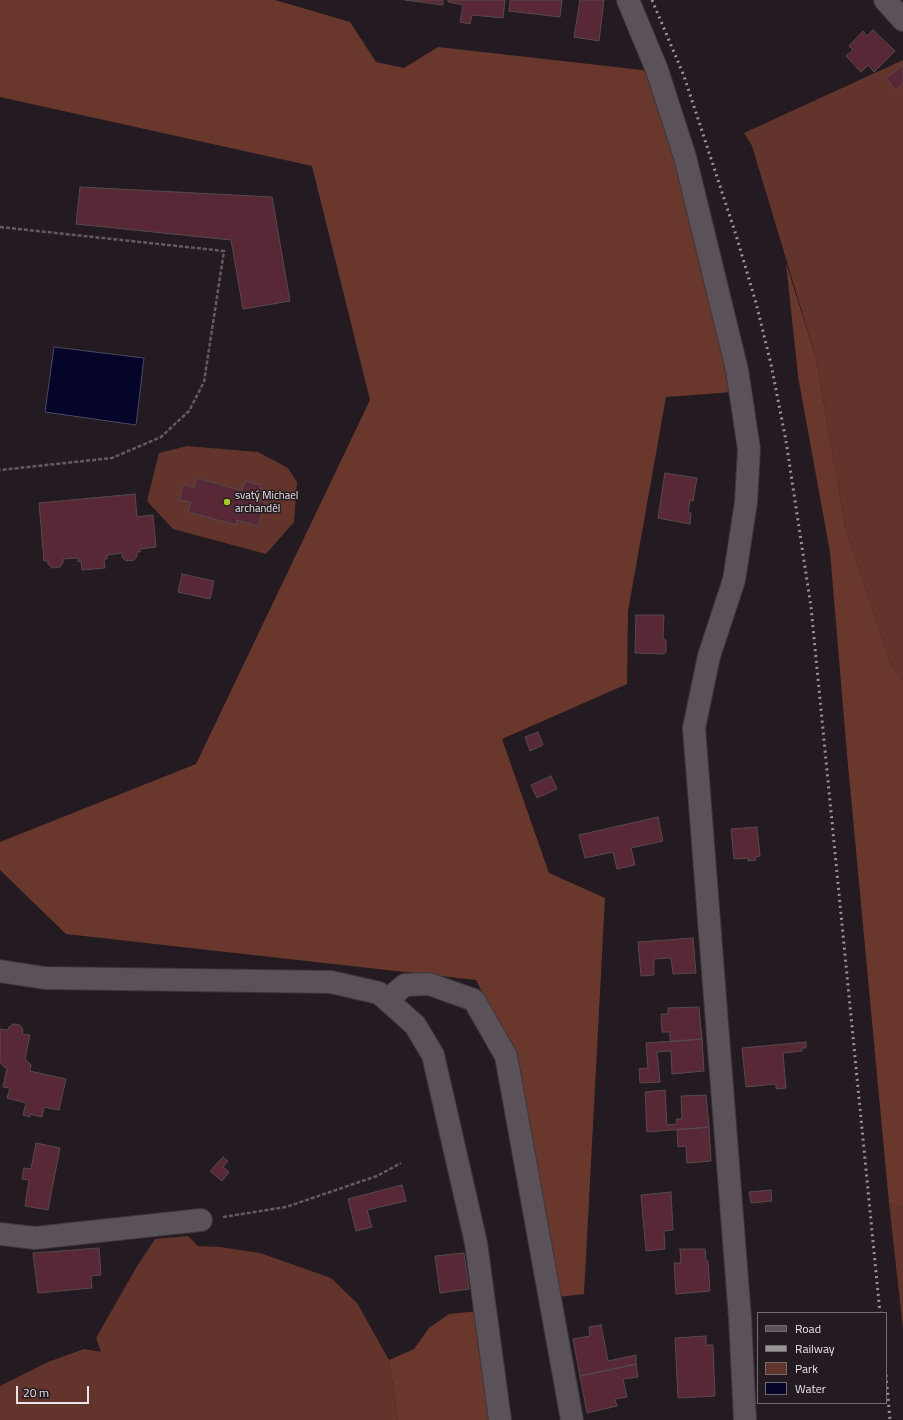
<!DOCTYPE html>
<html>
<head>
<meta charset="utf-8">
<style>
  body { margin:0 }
  #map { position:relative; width:903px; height:1420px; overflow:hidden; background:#231b21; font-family:"Titillium Web",sans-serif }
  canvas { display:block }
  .legend { position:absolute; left:757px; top:1312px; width:130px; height:92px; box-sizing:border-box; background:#231b21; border:1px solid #736b71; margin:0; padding:5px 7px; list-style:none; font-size:12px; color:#eae4e9 }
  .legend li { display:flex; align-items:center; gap:8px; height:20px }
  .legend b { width:20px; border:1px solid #736b71 }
  .scale { position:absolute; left:16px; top:1386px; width:73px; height:18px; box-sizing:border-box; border:2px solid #eae4e9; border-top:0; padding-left:5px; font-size:12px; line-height:14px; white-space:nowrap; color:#eae4e9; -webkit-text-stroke:3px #231b21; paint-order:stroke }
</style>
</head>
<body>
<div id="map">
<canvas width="903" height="1420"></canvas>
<ul class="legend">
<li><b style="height:5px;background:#5b5159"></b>Road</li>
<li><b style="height:5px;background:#9a9499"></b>Railway</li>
<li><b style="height:11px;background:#62342b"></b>Park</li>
<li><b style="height:11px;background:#05052a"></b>Water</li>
</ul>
<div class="scale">20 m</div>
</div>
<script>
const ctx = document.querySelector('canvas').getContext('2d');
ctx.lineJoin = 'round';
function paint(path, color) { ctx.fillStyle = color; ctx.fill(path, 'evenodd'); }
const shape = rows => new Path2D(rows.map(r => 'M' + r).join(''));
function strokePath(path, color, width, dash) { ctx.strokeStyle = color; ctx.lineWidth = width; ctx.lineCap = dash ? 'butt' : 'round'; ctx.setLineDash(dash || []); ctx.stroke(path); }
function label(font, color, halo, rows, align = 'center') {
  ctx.font = font + ' "Titillium Web",sans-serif'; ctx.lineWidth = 3; ctx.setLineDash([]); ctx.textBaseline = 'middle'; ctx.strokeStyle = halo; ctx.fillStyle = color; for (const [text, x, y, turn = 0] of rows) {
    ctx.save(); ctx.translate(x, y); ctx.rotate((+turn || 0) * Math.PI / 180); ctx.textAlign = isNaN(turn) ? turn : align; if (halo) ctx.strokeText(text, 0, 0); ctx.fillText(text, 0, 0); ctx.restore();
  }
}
paint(shape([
  [903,60,903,681,891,664,845,526,816,358,752,146,744,133],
  [187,446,258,452,288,468,297,482,294,522,266,554,173,529,147,501,159,453],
  [197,478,242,491,261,485,257,499,265,502,258,526,237,520,188,512,191,502,179,499,183,485,194,488],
  [889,1203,903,1207,903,1329],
  [188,1236,198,1246,220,1247,260,1253,331,1278,357,1303,389,1360,398,1420,0,1420,0,1386,48,1362,84,1349,101,1352,96,1338,136,1268,155,1239]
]), '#62342b');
paint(shape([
  [0,0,275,0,350,22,376,62,404,68,438,47,642,70,653,76,680,155,733,392,666,397,628,611,627,684,502,739,549,873,605,898,584,1294,558,1297,515,1057,476,980,66,934,0,870,0,842,196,764,370,400,312,166,0,97],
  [786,263,816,358,845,526,891,664,903,681,903,1207,889,1203,847,754,830,552,798,376],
  [478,1311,489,1420,398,1420,389,1360,414,1349,429,1328,449,1314]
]), '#6a372d');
const water = shape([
  [54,347,144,358,136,425,45,412,54,347]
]);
paint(water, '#05052a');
strokePath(water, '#4a4863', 1);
const building = shape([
  [405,0,443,0,443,5,405,0],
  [448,0,505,0,503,18,472,15,470,24,460,22,463,5,448,2,448,0],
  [510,0,562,0,560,17,509,11,510,0],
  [580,0,604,0,599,41,574,37,580,0],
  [873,30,895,51,874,72,868,65,861,72,846,56,853,50,849,46,863,31,867,36,873,30],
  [903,65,903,84,895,90,886,78,903,65],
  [80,187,272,197,290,301,243,309,231,240,76,224,80,187],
  [665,473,697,478,693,501,690,500,688,513,691,513,690,524,658,518,665,473],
  [197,478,242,491,245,481,261,485,257,499,265,502,258,526,237,520,236,525,188,512,191,502,179,500,183,484,194,488,197,478],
  [135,494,137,517,153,515,156,547,140,549,140,552,137,552,137,556,134,560,126,561,122,557,122,553,107,555,107,559,104,559,105,568,82,570,81,561,78,562,78,558,63,559,63,563,60,567,52,568,48,564,48,561,44,561,39,503,135,494],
  [182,574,214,581,210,599,178,592,182,574],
  [636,615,664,615,663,638,666,641,666,652,664,654,635,653,636,615],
  [538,732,543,745,530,751,525,737,538,732],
  [551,776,557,789,537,798,531,785,551,776],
  [658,817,663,841,631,848,635,865,617,869,613,852,585,858,579,835,658,817],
  [757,827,760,856,755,857,756,860,748,861,748,858,734,859,731,829,757,827],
  [693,938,696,973,673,974,671,958,654,959,654,975,641,976,638,942,693,938],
  [699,1007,702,1039,670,1042,670,1032,662,1032,661,1014,668,1014,668,1008,699,1007],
  [13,1024,20,1025,23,1030,22,1034,30,1035,25,1059,31,1065,30,1071,66,1079,59,1110,44,1107,42,1117,30,1114,30,1117,23,1115,26,1103,7,1098,10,1088,3,1087,7,1068,4,1067,0,1062,0,1029,8,1030,9,1027,13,1024],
  [702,1039,704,1071,672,1074,671,1051,657,1052,660,1082,640,1083,639,1069,648,1068,646,1043,702,1039],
  [806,1042,806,1048,802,1048,802,1051,783,1053,786,1088,776,1089,776,1084,746,1087,742,1048,806,1042],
  [665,1090,667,1125,677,1124,676,1119,682,1119,681,1096,706,1095,709,1127,647,1132,645,1092,665,1090],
  [709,1127,711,1161,687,1163,686,1146,678,1147,677,1130,709,1127],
  [36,1143,60,1148,48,1210,25,1206,29,1180,22,1179,24,1168,31,1169,36,1143],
  [223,1157,228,1161,223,1167,229,1172,222,1181,210,1171,223,1157],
  [402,1185,406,1201,367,1210,372,1227,356,1231,348,1199,402,1185],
  [771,1190,772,1201,751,1203,749,1192,771,1190],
  [671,1192,673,1230,664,1231,665,1249,646,1251,641,1195,671,1192],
  [99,1248,101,1275,91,1276,92,1288,38,1293,33,1253,99,1248],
  [680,1249,705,1249,706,1261,708,1261,710,1291,676,1294,674,1263,681,1263,680,1249],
  [464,1253,469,1289,440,1293,435,1256,464,1253],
  [601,1325,608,1361,636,1355,636,1364,580,1376,573,1339,590,1336,589,1327,601,1325],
  [706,1336,706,1345,713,1345,715,1396,678,1398,675,1338,706,1336],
  [636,1364,638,1377,623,1379,627,1397,615,1399,617,1406,587,1413,580,1376,636,1364]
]);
paint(building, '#592837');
strokePath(building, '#564a4c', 1);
const minor = shape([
  [628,0,657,70,685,157,737,370,749,449,746,502,734,580,709,656,694,728,740,1318,745,1420],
  [885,0,903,20],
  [0,971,45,978,331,982,379,993,387,1000,415,1025,433,1055,476,1243,500,1420],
  [387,1000,405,985,429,984,474,1000,506,1056,572,1420],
  [0,1234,35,1238,201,1220]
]);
strokePath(minor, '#3d373c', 24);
strokePath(shape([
  [0,227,224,251,204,382,189,411,161,437,112,458,0,470],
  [223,1217,286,1207,377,1176,401,1163]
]), '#625b61', 2.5, [4, 2]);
strokePath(minor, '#5b5159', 22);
strokePath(shape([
  [652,0,684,76,736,235,756,303,771,364,786,441,811,607,880,1313],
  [886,1375,890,1420]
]), '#9a9499', 3, [2, 4]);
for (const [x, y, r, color] of [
  [227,502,4,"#a3c927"]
]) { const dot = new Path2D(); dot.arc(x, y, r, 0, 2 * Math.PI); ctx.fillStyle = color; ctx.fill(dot); strokePath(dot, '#231b21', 1.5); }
label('11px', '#eae4e9', '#231b21', [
  ["svatý Michael",235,496],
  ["archanděl",235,509]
], 'left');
</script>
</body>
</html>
